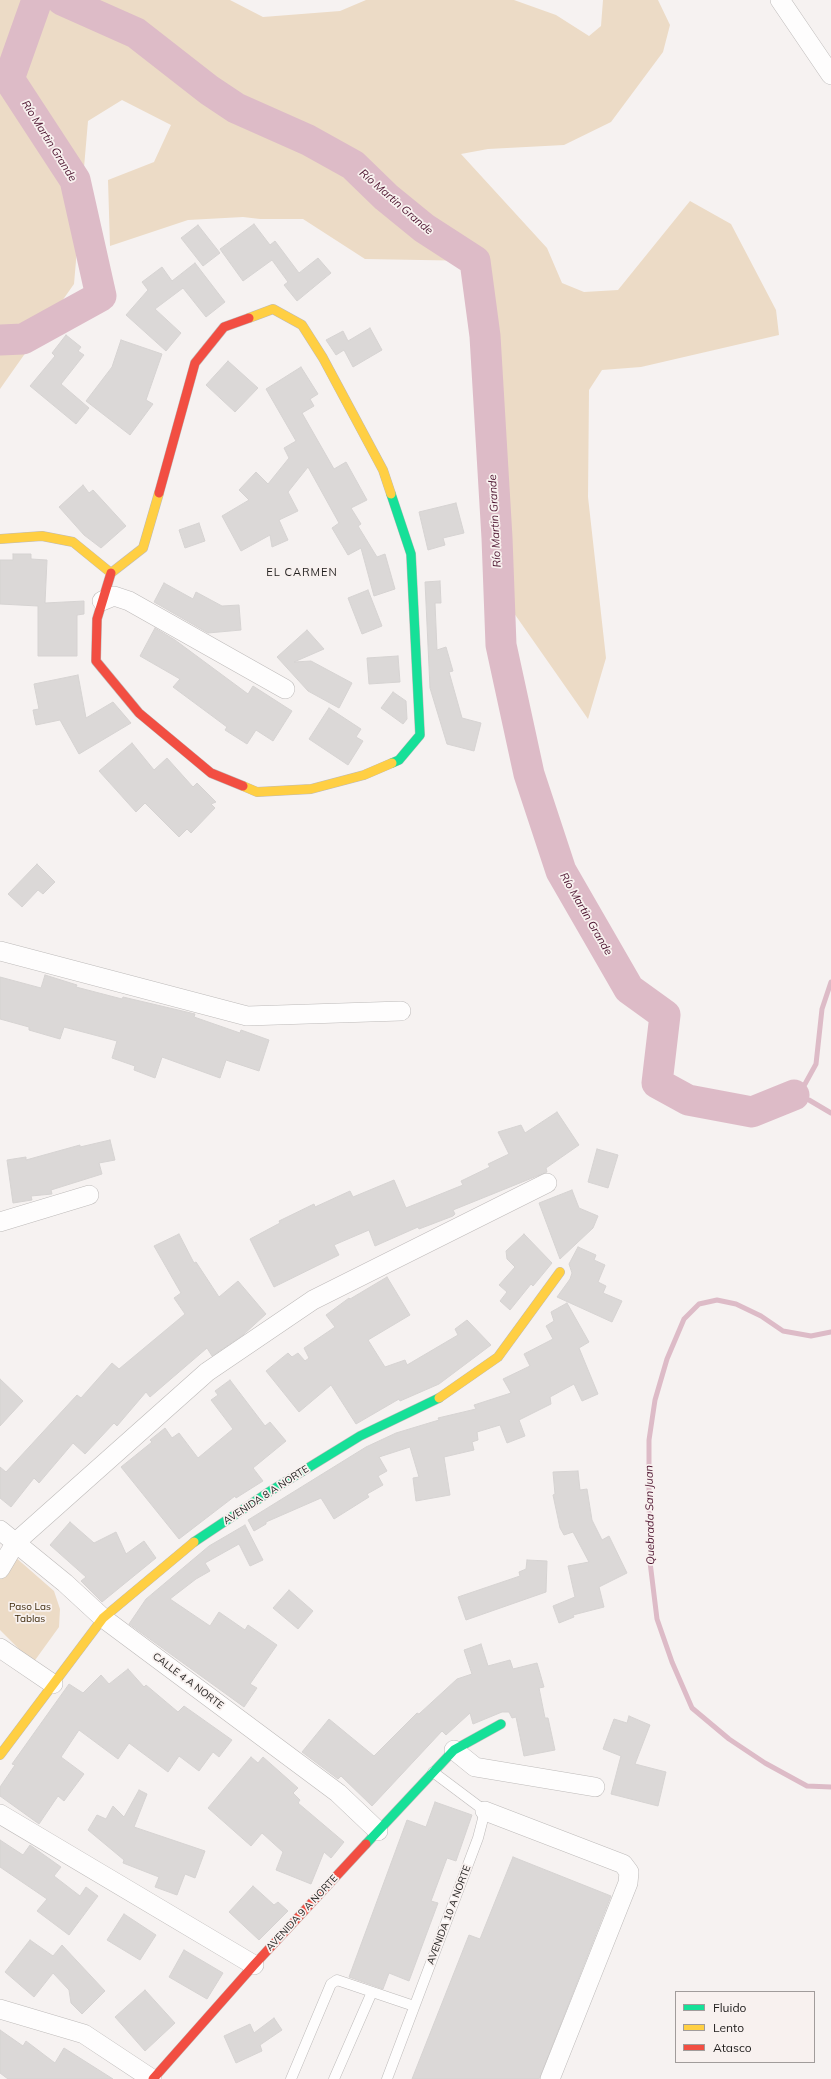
<!DOCTYPE html>
<html>
<head>
<meta charset="utf-8">
<style>
  body { margin:0 }
  #map { position:relative; width:831px; height:2079px; overflow:hidden; background:#f6f2f1; font-family:Mulish,sans-serif }
  canvas { display:block }
  .legend { position:absolute; left:675px; top:1991px; width:140px; height:72px; box-sizing:border-box; background:#f8f1ef; border:1px solid #a19c9b; margin:0; padding:5px 7px; list-style:none; font-size:12px; color:#1f1d1c }
  .legend li { display:flex; align-items:center; gap:8px; height:20px }
  .legend b { width:20px; border:1px solid #a19c9b }
</style>
</head>
<body>
<div id="map">
<canvas width="831" height="2079"></canvas>
<ul class="legend">
<li><b style="height:5px;background:#16e098"></b>Fluido</li>
<li><b style="height:5px;background:#ffcf43"></b>Lento</li>
<li><b style="height:5px;background:#f24e42"></b>Atasco</li>
</ul>
</div>
<script>
const ctx = document.querySelector('canvas').getContext('2d');
ctx.lineJoin = 'round';
function paint(path, color) { ctx.fillStyle = color; ctx.fill(path, 'evenodd'); }
const shape = rows => new Path2D(rows.map(r => 'M' + r).join(''));
function strokePath(path, color, width, dash) { ctx.strokeStyle = color; ctx.lineWidth = width; ctx.lineCap = dash ? 'butt' : 'round'; ctx.setLineDash(dash || []); ctx.stroke(path); }
function label(font, color, halo, rows, align = 'center') {
  ctx.font = font + ' Mulish,sans-serif'; ctx.lineWidth = 3.5; ctx.setLineDash([]); ctx.textBaseline = 'middle'; ctx.strokeStyle = halo; ctx.fillStyle = color; for (const [text, x, y, turn = 0] of rows) {
    ctx.save(); ctx.translate(x, y); ctx.rotate((+turn || 0) * Math.PI / 180); ctx.textAlign = isNaN(turn) ? turn : align; if (halo) ctx.strokeText(text, 0, 0); ctx.fillText(text, 0, 0); ctx.restore();
  }
}
paint(shape([
  [0,0,230,0,263,17,340,11,366,0,514,0,556,15,589,36,601,26,603,0,658,0,670,25,663,52,611,122,564,145,488,149,461,154,547,248,562,283,584,292,618,290,690,201,731,224,776,310,779,335,641,367,602,370,589,390,588,497,606,658,588,719,509,606,478,261,365,259,303,219,260,219,243,217,188,220,110,246,108,180,154,162,171,125,122,100,88,121,74,284,0,389],
  [14,1556,54,1591,60,1609,59,1627,33,1663,0,1630,0,1576]
]), '#ecdbc6');
strokePath(shape([
  [831,982,822,1009,816,1064,805,1084,794,1095,809,1100,831,1113],
  [831,1332,811,1336,783,1331,761,1316,736,1304,717,1300,699,1304,684,1319,667,1359,655,1400,649,1440,649,1491,650,1562,657,1619,672,1662,692,1708,729,1739,765,1763,807,1786,831,1787]
]), '#ddbbc7', 5);
strokePath(shape([
  [62,0,136,33,209,90,236,108,308,140,353,165,386,197,424,228,475,261,485,336,497,538,501,645,529,774,561,871,629,989,665,1015,657,1083,688,1100,752,1112,794,1095],
  [0,340,23,339,101,296,75,180,9,79,37,0]
]), '#ddbbc7', 31);
const building = shape([
  [254,224,270,245,275,241,299,273,318,258,331,273,297,301,284,285,288,282,272,260,243,281,220,249,254,224],
  [198,225,220,253,203,266,181,238,198,225],
  [195,263,225,302,206,317,183,288,155,309,181,333,166,351,126,315,148,290,142,282,162,267,172,281,195,263],
  [370,328,382,350,353,367,344,350,336,355,326,340,343,331,348,341,370,328],
  [66,335,81,347,78,351,84,355,61,384,89,408,76,424,30,386,55,356,52,353,66,335],
  [121,340,162,354,146,400,153,404,130,435,86,401,112,367,121,340],
  [228,361,258,388,235,412,206,385,228,361],
  [301,367,318,394,310,399,314,406,302,413,334,469,346,462,367,500,351,508,361,524,358,526,377,557,385,554,395,589,374,596,361,548,348,555,332,528,339,523,308,467,288,492,298,511,279,520,288,540,272,547,270,535,241,551,222,516,249,500,239,490,256,472,268,484,289,458,284,448,296,441,266,389,301,367],
  [83,485,89,493,93,490,126,526,101,548,84,535,59,507,83,485],
  [456,503,464,533,443,538,445,545,428,550,419,512,456,503],
  [199,523,205,541,185,548,179,530,199,523],
  [13,554,31,554,31,559,47,560,45,603,84,601,84,614,77,615,77,656,38,656,38,606,0,604,0,560,13,560,13,554],
  [440,581,441,603,435,603,437,650,446,647,453,671,449,672,462,718,481,723,474,751,447,744,430,688,425,582,440,581],
  [164,583,193,599,196,592,222,606,239,605,241,630,208,633,154,602,164,583],
  [368,590,382,626,362,634,348,598,368,590],
  [155,628,175,640,248,694,253,686,292,711,273,741,256,730,247,744,225,730,227,727,173,687,180,679,140,656,155,628],
  [307,630,324,649,294,662,311,661,352,683,339,708,308,691,277,657,307,630],
  [398,656,400,682,369,684,367,658,398,656],
  [78,675,86,718,113,702,131,723,79,754,60,720,36,725,33,710,39,709,34,684,78,675],
  [393,692,406,701,407,719,403,724,381,708,393,692],
  [329,708,361,729,356,737,363,741,348,765,309,739,329,708],
  [132,743,154,770,167,758,193,787,197,783,216,802,211,804,215,808,191,833,187,829,179,837,145,803,136,812,99,771,132,743],
  [37,864,55,882,43,894,38,890,22,907,8,894,37,864],
  [45,975,77,985,76,987,122,999,123,997,195,1014,194,1017,240,1033,241,1030,269,1040,259,1071,226,1060,220,1078,162,1057,155,1078,134,1070,135,1066,112,1058,117,1041,64,1027,60,1039,29,1030,29,1027,0,1019,0,977,41,988,45,975],
  [557,1112,579,1145,546,1168,547,1172,453,1210,455,1214,453,1216,419,1229,418,1227,375,1246,369,1230,334,1245,339,1255,274,1287,250,1239,280,1223,279,1221,314,1204,315,1207,350,1191,353,1197,394,1180,406,1208,463,1185,461,1181,490,1167,488,1164,509,1154,498,1132,521,1125,525,1133,557,1112],
  [110,1140,115,1160,99,1163,102,1174,51,1190,52,1194,31,1196,32,1200,13,1203,7,1160,26,1157,26,1160,80,1145,80,1147,110,1140],
  [597,1149,618,1155,608,1188,588,1182,597,1149],
  [572,1190,579,1208,598,1216,593,1228,560,1259,539,1203,572,1190],
  [179,1234,194,1263,196,1262,219,1297,238,1281,266,1314,243,1335,212,1356,207,1348,150,1397,146,1392,117,1426,114,1423,85,1454,73,1443,39,1483,34,1478,11,1507,0,1498,0,1467,6,1472,77,1395,81,1398,112,1363,119,1369,185,1314,174,1298,181,1293,154,1246,179,1234],
  [524,1234,552,1263,538,1280,533,1286,531,1284,510,1310,500,1301,507,1292,499,1285,515,1267,507,1259,506,1251,524,1234],
  [578,1247,596,1255,594,1260,605,1265,598,1282,606,1286,603,1293,622,1301,612,1322,557,1297,570,1279,572,1273,569,1264,578,1247],
  [387,1277,410,1315,368,1340,385,1367,405,1360,407,1365,458,1335,455,1329,467,1320,491,1345,439,1384,400,1401,399,1399,356,1424,331,1385,299,1412,266,1371,288,1353,292,1357,298,1353,305,1361,309,1358,304,1348,335,1327,326,1315,349,1298,350,1299,387,1277],
  [567,1303,589,1342,579,1348,598,1394,582,1401,574,1384,550,1397,551,1404,519,1420,525,1436,507,1443,500,1425,477,1432,478,1440,472,1442,474,1450,444,1457,450,1495,416,1501,413,1478,419,1477,410,1447,379,1457,387,1471,378,1476,383,1485,367,1494,369,1497,334,1519,321,1498,266,1522,266,1524,254,1531,248,1520,366,1447,396,1433,439,1420,438,1418,476,1409,474,1405,511,1393,503,1379,530,1366,524,1354,553,1339,546,1326,554,1321,551,1312,567,1303],
  [0,1379,23,1401,0,1426,0,1379],
  [230,1380,265,1426,270,1422,286,1441,253,1468,263,1481,236,1498,235,1496,179,1539,121,1467,152,1442,150,1440,165,1428,172,1438,179,1433,198,1458,233,1429,211,1400,218,1395,215,1391,230,1380],
  [578,1471,580,1490,587,1489,592,1520,602,1540,609,1536,627,1573,599,1587,604,1607,573,1615,574,1617,559,1623,553,1606,575,1597,568,1566,589,1562,573,1532,564,1535,560,1528,553,1495,555,1494,553,1472,578,1471],
  [70,1522,94,1543,116,1532,126,1554,144,1541,156,1558,102,1602,81,1581,86,1577,50,1545,70,1522],
  [245,1525,263,1560,250,1566,239,1544,205,1563,210,1571,196,1579,170,1599,210,1626,219,1612,245,1630,248,1625,277,1645,250,1684,257,1688,244,1707,129,1624,146,1599,209,1546,245,1525],
  [527,1560,547,1561,546,1592,466,1620,458,1597,520,1576,519,1572,526,1569,527,1560],
  [289,1590,313,1611,298,1629,273,1608,289,1590],
  [481,1644,488,1666,510,1660,513,1669,537,1663,544,1687,539,1688,545,1718,548,1718,555,1750,524,1756,516,1717,512,1718,509,1712,502,1712,473,1724,470,1713,446,1735,442,1731,372,1806,341,1776,338,1779,302,1752,329,1719,374,1756,417,1713,419,1714,457,1679,472,1674,464,1650,481,1644],
  [128,1669,144,1687,146,1685,178,1712,184,1706,232,1740,219,1757,213,1752,199,1771,179,1756,168,1772,129,1743,118,1759,79,1730,61,1757,84,1774,64,1801,58,1796,39,1824,0,1796,0,1787,15,1765,12,1764,69,1684,83,1693,101,1675,109,1684,128,1669],
  [629,1716,650,1725,635,1764,666,1772,658,1806,611,1794,621,1756,603,1749,614,1719,627,1723,629,1716],
  [251,1757,258,1763,263,1757,298,1788,293,1793,300,1800,298,1803,344,1842,331,1858,324,1852,311,1884,276,1870,283,1852,262,1833,251,1846,208,1808,251,1757],
  [139,1790,147,1794,134,1827,205,1851,195,1878,185,1874,177,1895,155,1887,159,1877,123,1863,124,1860,88,1830,97,1815,106,1819,113,1806,124,1817,139,1790],
  [435,1802,472,1815,456,1861,447,1858,431,1901,438,1903,409,1981,389,1973,383,1989,349,1977,407,1820,426,1827,435,1802],
  [0,1840,23,1855,30,1845,61,1867,54,1876,80,1896,86,1887,98,1896,69,1935,37,1911,47,1899,0,1867,0,1840],
  [513,1857,611,1896,539,2079,412,2079,469,1935,480,1939,513,1857],
  [253,1886,274,1905,278,1902,288,1911,259,1940,229,1912,253,1886],
  [124,1914,156,1935,140,1960,107,1940,124,1914],
  [30,1940,53,1956,62,1945,105,1991,82,2014,71,2003,69,1990,53,1973,34,1997,5,1972,30,1940],
  [184,1950,223,1973,207,1999,169,1977,184,1950],
  [145,1990,175,2023,145,2051,115,2017,145,1990],
  [274,2018,282,2030,260,2045,262,2051,236,2063,224,2036,250,2024,254,2033,274,2018],
  [0,2030,23,2046,26,2041,55,2063,64,2048,113,2079,8,2079,0,2073,0,2030]
]);
paint(building, '#dbd8d7');
strokePath(building, '#d6d3d2', 1);
const lane = shape([
  [291,2079,331,1984,337,1980,414,2006],
  [334,2079,372,1992],
  [387,2079,478,1838,485,1811,433,1772]
]);
const street = shape([
  [780,0,831,75],
  [102,601,114,596,129,601,285,689],
  [0,951,247,1016,401,1011],
  [0,1222,89,1195],
  [0,1530,65,1583,103,1618,338,1793,378,1831],
  [0,1569,16,1542,207,1372,313,1300,547,1183],
  [0,1648,53,1684],
  [454,1750,475,1767,595,1787],
  [485,1811,623,1864,629,1872,628,1883,550,2079],
  [0,1814,254,1965],
  [0,2009,84,2034,152,2079]
]);
const fast = shape([
  [391,494,411,554,420,735,399,760,392,763],
  [194,1542,272,1490,360,1436,439,1398],
  [366,1844,454,1750,501,1724]
]);
const slow = shape([
  [249,318,273,309,302,325,323,358,383,470,391,494],
  [0,539,42,536,73,542,111,573,143,548,159,493],
  [243,786,257,792,311,789,364,775,392,763],
  [439,1398,498,1357,560,1272],
  [0,1755,103,1618,194,1542]
]);
const jam = shape([
  [159,493,195,363,224,327,249,318],
  [111,573,97,619,96,661,139,713,211,773,243,786],
  [153,2079,254,1965,366,1844]
]);
strokePath(lane, '#bdbab9', 11);
strokePath(street, '#bdbab9', 20);
strokePath(fast, '#bdbab9', 10);
strokePath(slow, '#bdbab9', 10);
strokePath(jam, '#bdbab9', 10);
strokePath(lane, '#fefdfd', 10);
strokePath(street, '#fefdfd', 19);
strokePath(fast, '#16e098', 9);
strokePath(slow, '#ffcf43', 9);
strokePath(jam, '#f24e42', 9);
label('10px', '#1f1d1c', '#f8f1ef', [
  ["AVENIDA 8 A NORTE",266,1495,-33],
  ["CALLE 4 A NORTE",188,1681,37],
  ["AVENIDA 9 A NORTE",302,1913,-47],
  ["AVENIDA 10 A NORTE",449,1915,-69]
]);
label('10px', '#3a2707', '#f8f1ef', [
  ["Paso Las",30,1607],
  ["Tablas",30,1619]
]);
label('italic 11px', '#4b122e', '#f8f1ef', [
  ["Río Martin Grande",49,141,58],
  ["Río Martin Grande",396,202,41],
  ["Río Martin Grande",495,521,-93],
  ["Río Martin Grande",586,914,60],
  ["Quebrada San Juan",650,1515,-91]
]);
ctx.letterSpacing = '1px';
label('11px', '#1f1d1c', '#f8f1ef', [
  ["EL CARMEN",302,573]
]);
ctx.letterSpacing = '0px';
</script>
</body>
</html>
